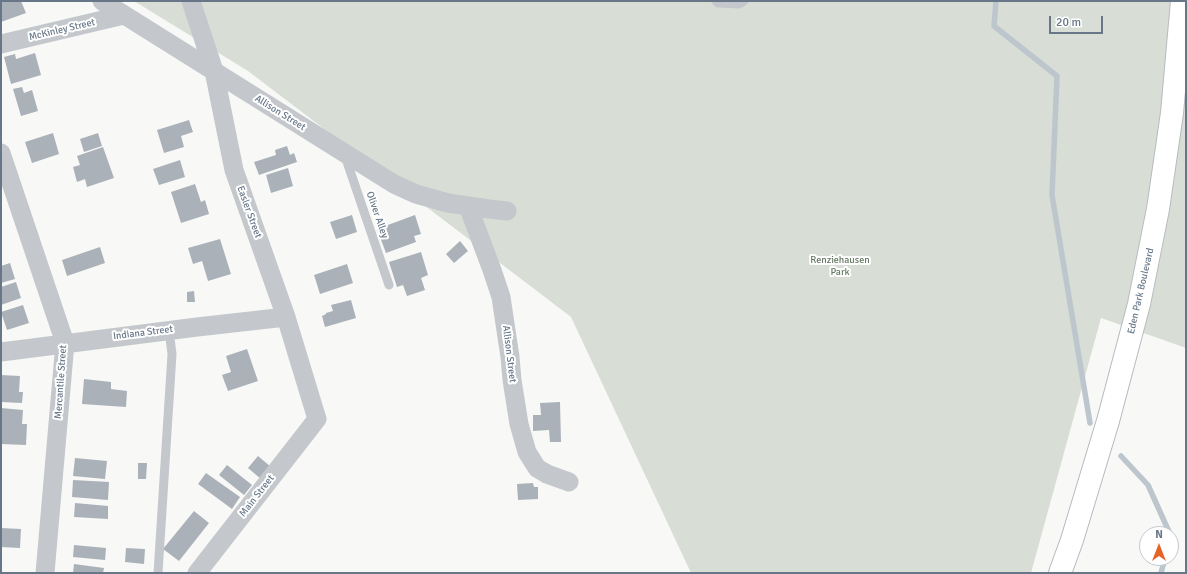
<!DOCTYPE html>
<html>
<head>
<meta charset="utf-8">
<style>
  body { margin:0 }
  #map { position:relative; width:1187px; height:574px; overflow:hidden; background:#f8f9f6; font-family:Signika,sans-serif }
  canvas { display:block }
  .frame { position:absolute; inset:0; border:2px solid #677788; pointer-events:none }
  .north { position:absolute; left:1139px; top:526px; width:40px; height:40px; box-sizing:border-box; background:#fff; border:1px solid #c2c9cf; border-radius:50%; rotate:0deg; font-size:11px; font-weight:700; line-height:16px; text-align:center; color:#677788 }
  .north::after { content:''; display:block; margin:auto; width:14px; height:18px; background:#e66328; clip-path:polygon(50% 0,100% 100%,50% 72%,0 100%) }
  .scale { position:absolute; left:1049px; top:16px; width:54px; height:18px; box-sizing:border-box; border:2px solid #677788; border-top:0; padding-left:5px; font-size:12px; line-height:14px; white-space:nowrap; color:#677788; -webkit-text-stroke:3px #fff; paint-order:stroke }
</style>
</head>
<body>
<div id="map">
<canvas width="1187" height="574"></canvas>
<div class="frame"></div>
<div class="north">N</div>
<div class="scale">20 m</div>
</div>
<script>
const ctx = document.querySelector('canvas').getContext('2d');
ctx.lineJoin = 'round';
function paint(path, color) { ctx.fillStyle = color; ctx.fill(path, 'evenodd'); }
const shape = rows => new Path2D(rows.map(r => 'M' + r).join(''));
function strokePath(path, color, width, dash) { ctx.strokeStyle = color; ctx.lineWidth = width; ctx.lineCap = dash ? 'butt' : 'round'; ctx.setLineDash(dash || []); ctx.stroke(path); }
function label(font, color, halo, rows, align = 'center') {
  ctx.font = font + ' Signika,sans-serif'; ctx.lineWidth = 4; ctx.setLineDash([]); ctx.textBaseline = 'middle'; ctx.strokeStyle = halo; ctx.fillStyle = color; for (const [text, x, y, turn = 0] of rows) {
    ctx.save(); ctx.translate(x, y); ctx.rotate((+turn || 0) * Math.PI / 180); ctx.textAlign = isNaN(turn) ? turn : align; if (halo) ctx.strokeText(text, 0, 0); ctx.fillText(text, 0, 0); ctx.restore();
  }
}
paint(shape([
  [134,1,1186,1,1186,348,1101,318,1031,573,691,573,571,317,248,71]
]), '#d8ded5');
strokePath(shape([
  [996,1,994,26,1057,76,1052,195,1090,423],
  [1121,456,1148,485,1170,534],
  [1161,573,1165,558]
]), '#bcc6cc', 5.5);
paint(shape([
  [1,1,21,1,26,13,1,22],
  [35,53,41,75,11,84,4,57,15,54,16,59],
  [22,87,24,93,32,90,38,111,21,116,13,89],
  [189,120,193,132,181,136,184,147,164,153,157,130],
  [53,133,59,154,32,163,25,142],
  [98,133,102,146,84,152,80,139],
  [287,146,290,155,294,153,297,162,259,175,254,162,276,155,275,150],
  [103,147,114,178,87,187,85,179,77,182,73,167,80,165,77,156],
  [180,160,185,177,159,185,153,169],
  [288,168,293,186,271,193,266,175],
  [195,184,201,202,205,200,209,214,181,223,171,192],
  [352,215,357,232,336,239,330,222],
  [415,215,421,234,414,236,416,242,386,253,377,229],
  [220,239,231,274,208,281,202,261,193,264,188,248],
  [460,241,468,251,454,263,446,254],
  [100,247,105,263,67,276,62,260],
  [421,252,428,275,421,278,425,290,407,296,403,285,397,287,389,262],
  [10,263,15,279,1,283,1,266],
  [347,264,353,283,320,294,314,275],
  [16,282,21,298,1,305,1,287],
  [194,291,195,302,187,302,187,292],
  [351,300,356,318,325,327,322,316,326,314,326,313,333,311,331,305],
  [23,305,29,323,7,330,1,312],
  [247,349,258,381,228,391,222,375,231,372,226,356],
  [1,375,20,376,19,392,23,392,22,403,1,402],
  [84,379,111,382,111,389,127,391,126,407,82,404],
  [560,402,561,442,550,442,549,430,533,431,533,415,541,415,540,403],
  [1,408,23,410,22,424,27,424,26,445,1,444],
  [258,456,271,467,261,479,248,468],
  [75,458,107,461,105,479,73,476],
  [138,463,147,463,146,479,138,479],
  [227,465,252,485,244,495,219,475],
  [206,473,240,497,232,509,198,484],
  [73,480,109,482,108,500,72,497],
  [533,483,534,487,538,487,538,499,518,500,517,484],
  [75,503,108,506,108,519,74,517],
  [194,511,209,523,179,561,163,549],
  [1,528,21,529,20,548,1,547],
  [74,545,106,548,105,560,73,557],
  [126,548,145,549,144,564,125,562],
  [74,564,104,568,103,573,73,573]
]), '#aab1b9');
const secondary = shape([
  [1060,573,1072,540,1108,421,1139,304,1158,209,1172,113,1182,1]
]);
strokePath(secondary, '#b6bbc0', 24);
strokePath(shape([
  [716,1,718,3,739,4,744,1],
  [345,156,389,285],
  [158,573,172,354,169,330]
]), '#c4c8cc', 9);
strokePath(shape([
  [102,1,394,184,416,194,448,203,489,209,507,211],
  [191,1,214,71,234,170,286,317,317,419,197,573],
  [1,44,124,15],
  [1,153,65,343,45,573],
  [468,206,492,270,501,297,510,357,512,380,519,424,527,452,537,468,547,474,569,482],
  [1,352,197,327,286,317]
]), '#c4c8cc', 19);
strokePath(secondary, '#fff', 22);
label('10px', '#677788', '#fff', [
  ["McKinley Street",62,30,-13],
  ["Allison Street",280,113,32],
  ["Easler Street",249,212,70],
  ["Oliver Alley",377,215,71],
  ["Eden Park Boulevard",1141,291,-77],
  ["Indiana Street",143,333,-7],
  ["Allison Street",509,354,83],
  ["Mercantile Street",61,382,-86],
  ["Main Street",257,496,-52]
]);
label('10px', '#657962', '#fff', [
  ["Renziehausen",840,260],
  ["Park",840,272]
]);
</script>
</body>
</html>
